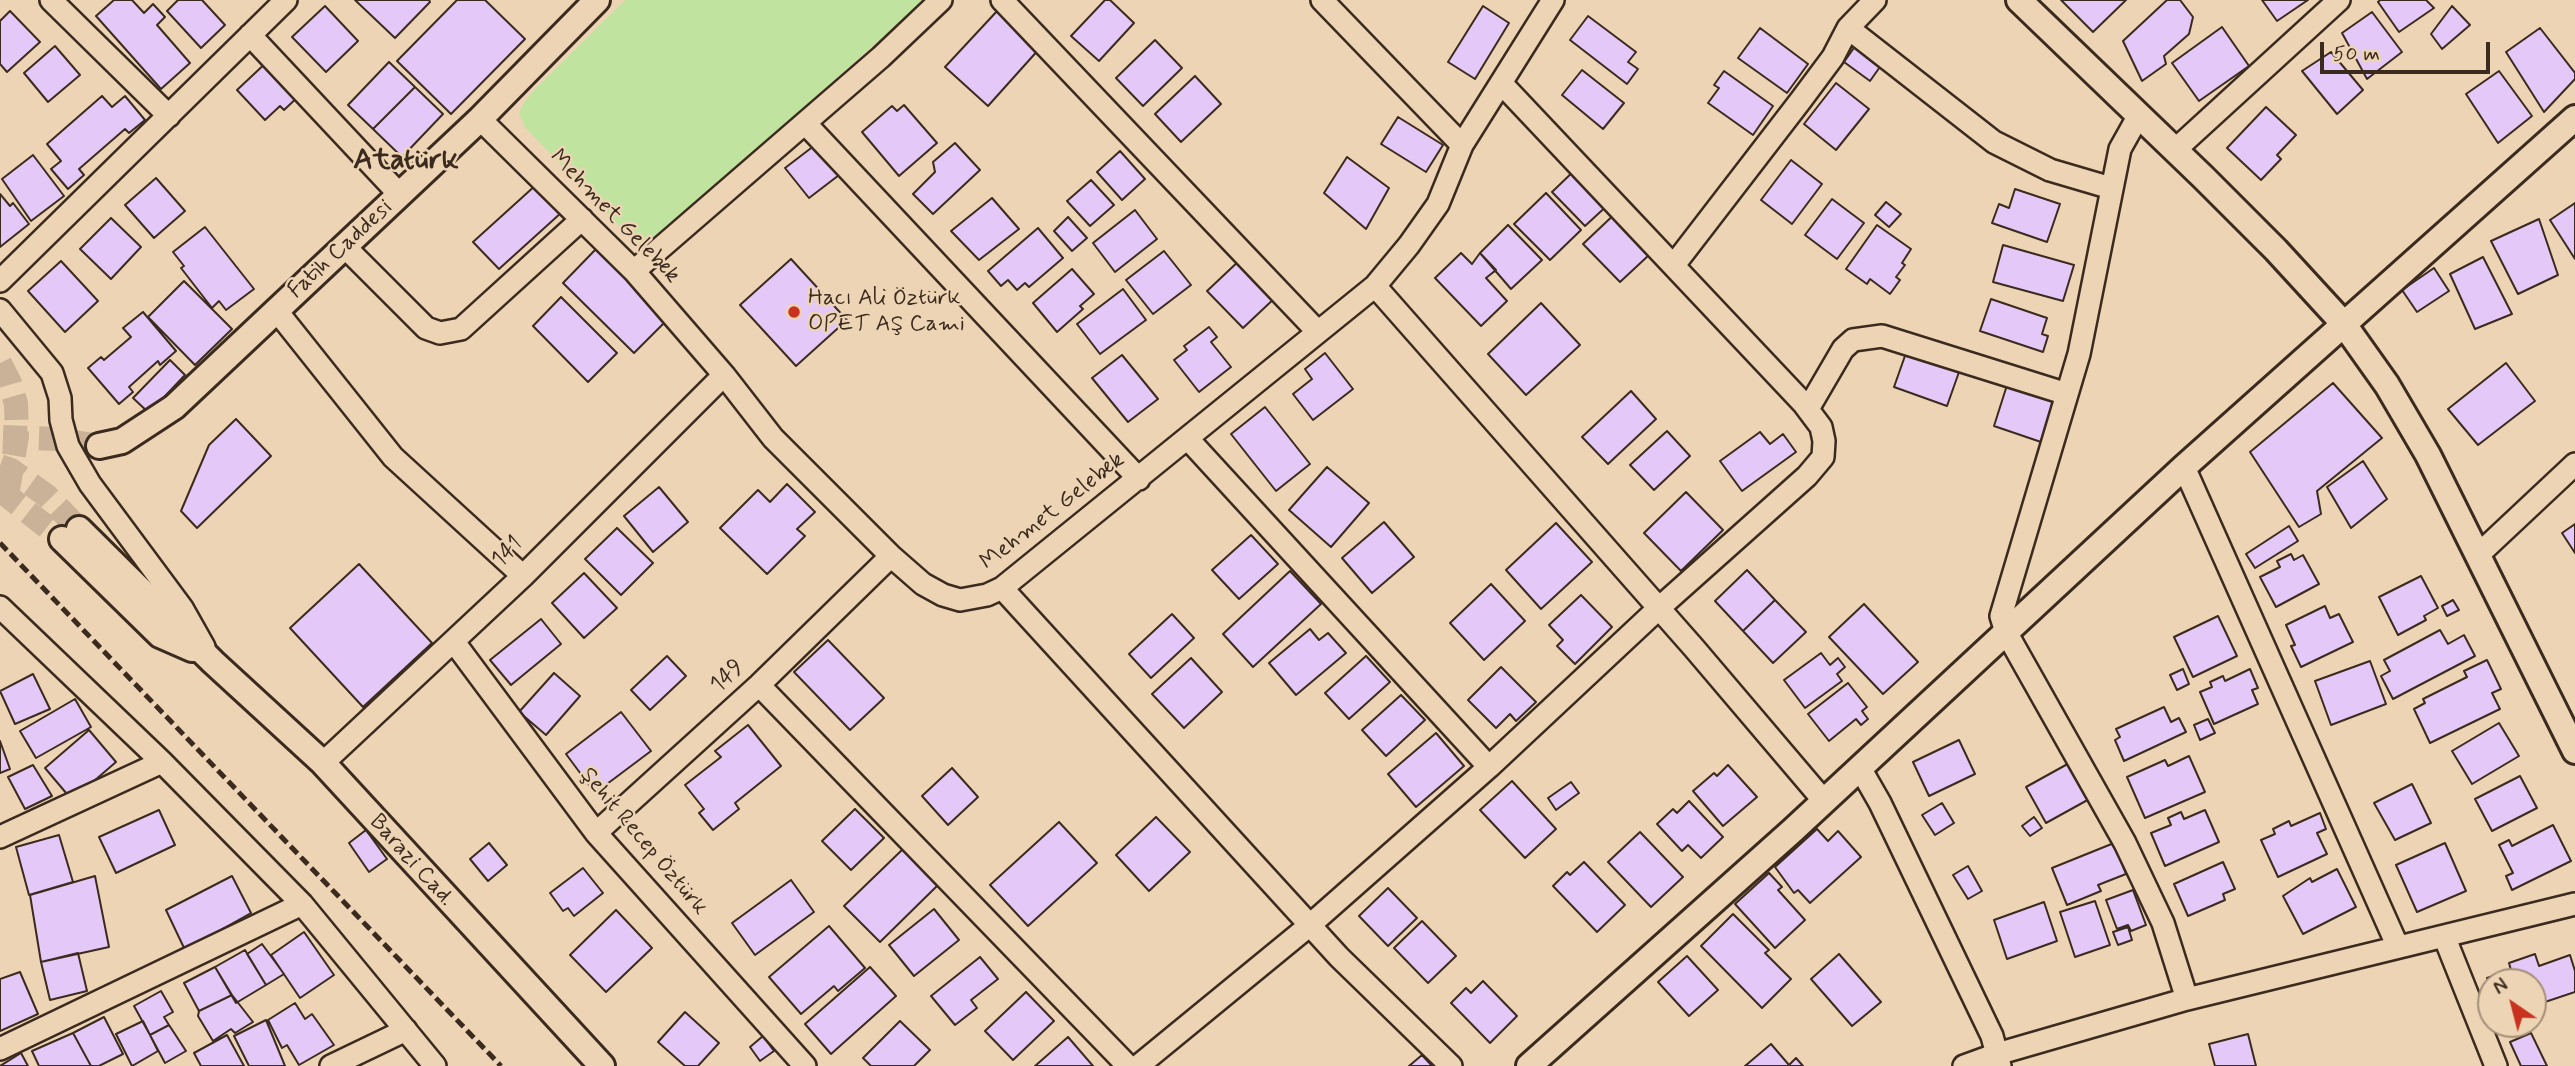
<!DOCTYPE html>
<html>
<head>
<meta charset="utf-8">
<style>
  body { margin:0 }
  #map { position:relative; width:2575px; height:1066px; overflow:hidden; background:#edd4b5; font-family:Mynerve,sans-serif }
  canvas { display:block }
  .north { position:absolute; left:2477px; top:968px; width:70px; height:70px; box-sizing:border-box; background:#edd4b5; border:2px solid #a69079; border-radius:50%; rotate:325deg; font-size:19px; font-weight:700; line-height:28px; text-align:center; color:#3b2a1e }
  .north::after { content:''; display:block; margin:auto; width:24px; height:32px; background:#c8321e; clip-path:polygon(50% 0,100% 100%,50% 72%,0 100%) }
  .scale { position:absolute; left:2320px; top:42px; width:170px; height:32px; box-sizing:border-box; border:4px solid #3b2a1e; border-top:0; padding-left:9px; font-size:21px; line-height:24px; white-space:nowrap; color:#3b2a1e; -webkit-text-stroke:5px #edd4b5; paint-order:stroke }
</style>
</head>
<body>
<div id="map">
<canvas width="2575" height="1066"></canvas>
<div class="north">N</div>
<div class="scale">50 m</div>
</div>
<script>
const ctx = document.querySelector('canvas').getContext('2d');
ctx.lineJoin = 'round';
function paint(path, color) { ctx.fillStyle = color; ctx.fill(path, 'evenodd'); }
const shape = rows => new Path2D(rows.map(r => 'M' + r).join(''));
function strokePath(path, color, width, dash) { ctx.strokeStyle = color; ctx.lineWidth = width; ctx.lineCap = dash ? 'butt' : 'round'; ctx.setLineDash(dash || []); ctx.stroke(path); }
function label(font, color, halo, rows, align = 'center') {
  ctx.font = font + ' Mynerve,sans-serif'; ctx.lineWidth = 5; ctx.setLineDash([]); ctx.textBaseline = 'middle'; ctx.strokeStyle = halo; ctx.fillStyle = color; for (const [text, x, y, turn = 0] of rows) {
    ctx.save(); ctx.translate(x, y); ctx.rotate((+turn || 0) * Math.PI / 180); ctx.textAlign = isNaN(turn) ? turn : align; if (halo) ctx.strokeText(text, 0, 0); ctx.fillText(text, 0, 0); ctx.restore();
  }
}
paint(shape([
  [625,0,924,0,650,245,638,246,525,127,519,113,525,101,536,88]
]), '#c0e49f');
const building = shape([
  [114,0,132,0,144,13,153,4,165,17,157,25,190,63,161,89,96,16,114,0],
  [178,0,202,0,225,25,201,48,167,11,178,0],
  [355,0,429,0,430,2,395,38,355,0],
  [457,0,485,0,525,39,451,114,397,61,457,0],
  [1105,0,1110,0,1134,23,1099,61,1071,36,1105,0],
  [2061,0,2126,0,2093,32,2061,0],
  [2167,0,2180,0,2193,17,2189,34,2164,56,2166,64,2142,81,2123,41,2167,0],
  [2262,0,2308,0,2277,21,2262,0],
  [2380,0,2426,0,2434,8,2399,32,2378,2,2380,0],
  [325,6,358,41,326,72,292,37,325,6],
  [1483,6,1509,23,1475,79,1448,62,1483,6],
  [2452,6,2470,25,2442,49,2431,34,2452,6],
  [998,10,1040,48,988,106,945,67,998,10],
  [10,11,40,42,7,72,0,64,0,21,10,11],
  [2372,12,2402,52,2367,79,2342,33,2372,12],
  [1588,16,1636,52,1628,62,1638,69,1627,84,1570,40,1588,16],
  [2222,27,2249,66,2199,101,2172,63,2222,27],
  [1760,28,1808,64,1787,93,1738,58,1760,28],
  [2540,28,2575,73,2575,79,2544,112,2506,52,2540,28],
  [1155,40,1182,68,1143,106,1116,78,1155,40],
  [1856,45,1882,64,1870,81,1844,62,1856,45],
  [55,46,80,75,48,102,24,73,55,46],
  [2331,52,2363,90,2337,114,2302,71,2331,52],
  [270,59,302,93,284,110,280,106,265,120,237,90,270,59],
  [389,62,415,87,373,129,348,105,389,62],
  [1582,70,1624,103,1603,129,1562,95,1582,70],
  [1724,71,1773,106,1753,135,1708,103,1719,88,1714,85,1724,71],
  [2499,71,2532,116,2498,143,2466,94,2499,71],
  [1195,76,1221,104,1181,142,1155,114,1195,76],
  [1836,83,1869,109,1836,150,1804,124,1836,83],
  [415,87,443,114,402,157,373,129,415,87],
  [102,96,112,107,125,96,145,120,129,133,125,129,79,169,84,175,68,189,51,169,61,161,47,144,102,96],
  [904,105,937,143,899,176,862,132,892,106,897,111,904,105],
  [2266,107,2296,135,2277,155,2281,159,2261,180,2227,148,2266,107],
  [1398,117,1443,145,1426,172,1381,144,1398,117],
  [819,142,843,172,809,198,785,168,819,142],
  [955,143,980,170,933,214,913,194,935,172,933,162,955,143],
  [1120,151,1145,179,1122,200,1097,172,1120,151],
  [33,155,64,196,31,221,2,179,33,155],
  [1347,157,1389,188,1366,229,1324,193,1347,157],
  [1791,160,1822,184,1792,224,1761,200,1791,160],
  [1578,167,1611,202,1585,226,1552,192,1578,167],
  [156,178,185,211,154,238,125,205,156,178],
  [1091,180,1114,205,1090,226,1067,201,1091,180],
  [537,184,562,212,499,269,473,242,537,184],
  [2015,189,2060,204,2047,242,1992,223,1999,204,2009,208,2015,189],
  [1546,193,1581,230,1550,260,1514,224,1546,193],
  [0,194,10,206,13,203,29,224,0,247,0,194],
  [992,198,1019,229,979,260,951,231,992,198],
  [1832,199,1864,223,1837,259,1805,235,1832,199],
  [1886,202,1901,214,1889,227,1875,215,1886,202],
  [2575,203,2575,259,2550,220,2575,203],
  [1620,209,1644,235,1636,242,1649,255,1620,282,1583,244,1620,209],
  [1135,210,1157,239,1115,272,1093,243,1135,210],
  [1068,217,1087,238,1072,251,1054,231,1068,217],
  [111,218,141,247,111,279,80,249,111,218],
  [2539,219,2558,275,2518,294,2491,241,2539,219],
  [1508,225,1542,260,1511,289,1480,253,1508,225],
  [1877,225,1911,249,1902,263,1905,265,1896,277,1900,280,1890,294,1870,279,1867,284,1846,269,1877,225],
  [205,227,254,289,226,310,219,301,212,308,181,268,184,266,173,252,205,227],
  [1038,228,1063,258,1029,287,1025,283,1017,290,1008,280,1001,286,988,271,1038,228],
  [2003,245,2074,265,2063,301,1993,282,2003,245],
  [596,249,668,319,634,353,563,283,596,249],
  [1164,251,1191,285,1153,314,1126,280,1164,251],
  [1461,253,1472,264,1480,253,1496,270,1486,278,1507,301,1481,326,1435,278,1461,253],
  [2483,257,2512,314,2475,329,2450,274,2483,257],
  [1242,258,1278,295,1243,328,1207,291,1242,258],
  [791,259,847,320,796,366,740,305,791,259],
  [61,261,98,301,65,332,28,291,61,261],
  [2434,268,2449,291,2417,312,2402,290,2434,268],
  [1072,269,1094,294,1080,306,1083,309,1057,332,1033,303,1072,269],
  [184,281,232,329,195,365,148,317,184,281],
  [1123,289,1146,320,1100,354,1077,324,1123,289],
  [561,297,617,353,588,382,533,326,561,297],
  [1991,299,2047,318,2042,334,2048,336,2043,352,1980,331,1991,299],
  [1541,303,1580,345,1526,395,1488,354,1541,303],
  [143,312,176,351,160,365,158,361,129,387,133,392,119,404,88,368,101,357,104,360,131,337,123,328,143,312],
  [1209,327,1217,337,1211,342,1231,367,1199,392,1174,360,1187,350,1184,346,1209,327],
  [1325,353,1353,389,1313,420,1293,394,1312,379,1305,369,1325,353],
  [1906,353,1959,372,1947,406,1894,387,1906,353],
  [1122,355,1158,399,1128,422,1092,378,1122,355],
  [170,360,185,375,149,413,133,398,170,360],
  [2506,363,2535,401,2478,445,2448,409,2506,363],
  [2008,382,2056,399,2041,442,1994,426,2008,382],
  [2333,383,2382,438,2317,491,2321,514,2299,527,2250,452,2333,383],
  [1631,391,1656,419,1608,464,1582,437,1631,391],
  [1265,407,1310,464,1276,491,1231,434,1265,407],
  [236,419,271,456,197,528,181,511,209,445,236,419],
  [1667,431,1690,456,1654,490,1630,465,1667,431],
  [1760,432,1770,444,1783,434,1796,452,1742,491,1720,461,1760,432],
  [2363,461,2387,499,2351,528,2327,487,2363,461],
  [1327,467,1369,503,1331,547,1289,510,1327,467],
  [787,484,815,512,797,529,805,536,767,574,720,528,758,490,770,502,787,484],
  [659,487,688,522,653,552,624,516,659,487],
  [1686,492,1723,530,1681,571,1644,533,1686,492],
  [1384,522,1414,557,1372,593,1342,558,1384,522],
  [1556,523,1592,562,1541,609,1506,570,1556,523],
  [2575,524,2575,553,2562,533,2575,524],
  [2289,526,2298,541,2255,568,2246,554,2289,526],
  [617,528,653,563,621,595,585,559,617,528],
  [1251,535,1278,564,1239,599,1212,570,1251,535],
  [2291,554,2294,560,2303,555,2319,584,2276,607,2260,577,2280,567,2277,561,2291,554],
  [359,564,432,643,363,707,290,628,359,564],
  [1747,570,1775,600,1743,631,1715,601,1747,570],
  [1290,571,1321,604,1253,667,1223,634,1290,571],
  [584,573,617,608,584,638,552,603,584,573],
  [2421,576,2438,608,2424,616,2426,620,2398,635,2379,597,2421,576],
  [1491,584,1525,621,1484,660,1450,623,1491,584],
  [1581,595,1612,627,1575,664,1557,646,1563,640,1549,625,1581,595],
  [1775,600,1806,632,1773,663,1743,631,1775,600],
  [2453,600,2459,610,2447,616,2442,606,2453,600],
  [1864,604,1918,662,1883,694,1829,637,1864,604],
  [2325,606,2330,618,2339,614,2353,642,2301,667,2291,646,2295,645,2286,625,2325,606],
  [1172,614,1194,638,1151,678,1129,654,1172,614],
  [2218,616,2237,656,2193,677,2174,637,2218,616],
  [541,619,561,644,511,685,490,660,541,619],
  [1310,629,1319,640,1328,633,1346,653,1296,695,1269,663,1310,629],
  [2440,630,2448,644,2464,635,2475,656,2393,699,2381,676,2390,671,2384,660,2440,630],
  [828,640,884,698,850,730,794,672,828,640],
  [1821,653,1830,665,1838,658,1845,667,1837,674,1842,681,1805,708,1784,680,1821,653],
  [667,656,686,676,650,710,631,690,667,656],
  [1366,656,1390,682,1349,719,1325,693,1366,656],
  [1191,658,1222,692,1184,728,1152,694,1191,658],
  [2487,660,2501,689,2492,693,2500,709,2430,743,2414,709,2425,703,2423,699,2467,677,2464,671,2487,660],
  [2370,661,2386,704,2331,725,2315,681,2370,661],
  [1501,667,1536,702,1516,721,1510,714,1496,728,1468,700,1501,667],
  [2183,669,2189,684,2177,690,2170,675,2183,669],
  [2250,669,2258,688,2252,690,2258,704,2214,724,2200,692,2212,687,2210,682,2223,676,2225,681,2250,669],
  [554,673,580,696,546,735,519,712,554,673],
  [33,674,50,709,15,724,0,691,33,674],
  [1848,683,1867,707,1862,711,1868,719,1861,725,1856,719,1829,741,1808,714,1848,683],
  [1401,695,1425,720,1386,756,1362,730,1401,695],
  [75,699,91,727,36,758,20,731,75,699],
  [2164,707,2171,722,2179,718,2186,732,2124,761,2115,740,2120,737,2116,729,2164,707],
  [621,712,651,751,595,793,566,754,621,712],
  [2208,719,2215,733,2200,740,2194,725,2208,719],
  [2499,723,2519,756,2472,784,2452,751,2499,723],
  [748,725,781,766,735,803,739,809,713,830,699,813,704,809,685,785,721,757,715,751,748,725],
  [89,730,116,762,72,800,45,768,89,730],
  [1436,733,1464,766,1416,807,1388,774,1436,733],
  [1959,740,1975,774,1929,796,1913,762,1959,740],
  [0,741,10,769,0,773,0,741],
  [2189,756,2205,792,2145,818,2127,777,2165,760,2168,766,2189,756],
  [2073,761,2093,797,2046,823,2026,787,2073,761],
  [33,765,52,796,25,809,8,777,33,765],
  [1728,765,1757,797,1723,826,1693,791,1714,773,1717,776,1728,765],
  [952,768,978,797,948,825,922,796,952,768],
  [2520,776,2537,808,2492,831,2475,799,2520,776],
  [1512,781,1556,829,1525,858,1480,810,1512,781],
  [1571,782,1579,793,1556,810,1548,798,1571,782],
  [2412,784,2431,823,2395,840,2374,803,2412,784],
  [1689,801,1723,837,1701,858,1688,845,1682,851,1657,824,1673,809,1677,813,1689,801],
  [1942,803,1954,823,1935,835,1922,815,1942,803],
  [855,809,884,838,851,870,822,841,855,809],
  [159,810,175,845,116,873,99,837,159,810],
  [2205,810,2219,842,2165,866,2151,833,2171,825,2168,818,2181,812,2184,819,2205,810],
  [2320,813,2326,829,2317,833,2327,854,2278,877,2261,840,2275,834,2273,829,2289,821,2291,826,2320,813],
  [1156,817,1190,852,1149,891,1116,855,1156,817],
  [2034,817,2042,828,2030,836,2022,826,2034,817],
  [1059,822,1097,863,1028,926,990,885,1059,822],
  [2553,825,2571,861,2512,890,2506,876,2513,873,2499,845,2509,840,2512,846,2553,825],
  [1817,829,1828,841,1838,831,1861,857,1810,903,1798,890,1794,893,1775,867,1817,829],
  [366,830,387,859,369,872,349,843,366,830],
  [1640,832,1683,877,1651,907,1608,862,1640,832],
  [59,835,73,882,29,895,16,847,59,835],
  [489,843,507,865,488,881,470,859,489,843],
  [2114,843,2126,874,2098,885,2101,891,2067,905,2052,868,2114,843],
  [2445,843,2466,891,2417,912,2396,865,2445,843],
  [903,849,938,885,880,942,844,906,903,849],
  [1584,862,1625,905,1597,932,1553,886,1567,872,1570,875,1584,862],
  [2223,862,2235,889,2223,894,2225,900,2188,916,2174,884,2223,862],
  [1968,866,1982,891,1968,899,1953,875,1968,866],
  [583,868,603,893,574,916,568,908,563,911,550,893,583,868],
  [2337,869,2356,907,2303,934,2283,896,2310,878,2312,882,2337,869],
  [1769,873,1782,887,1778,890,1805,920,1775,948,1735,904,1769,873],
  [95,876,109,947,41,962,30,895,95,876],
  [232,876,251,913,185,950,166,910,232,876],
  [791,880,814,912,755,955,732,923,791,880],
  [1388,888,1417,918,1388,946,1359,916,1388,888],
  [2133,890,2146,925,2131,931,2128,925,2117,929,2106,900,2133,890],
  [2095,901,2110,945,2075,957,2060,912,2095,901],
  [2044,902,2057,941,2007,959,1994,920,2044,902],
  [934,909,959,940,914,976,889,945,934,909],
  [616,910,652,948,606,992,570,955,616,910],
  [1733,914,1769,950,1765,953,1791,979,1762,1008,1701,946,1733,914],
  [1422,921,1456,956,1428,983,1394,948,1422,921],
  [829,926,865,968,838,991,834,986,801,1014,769,977,829,926],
  [2128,927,2132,940,2118,945,2113,932,2128,927],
  [304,932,334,975,300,998,271,955,304,932],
  [262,944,284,974,266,985,247,954,262,944],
  [245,950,266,985,236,1003,215,967,245,950],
  [78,953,87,991,50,1000,41,962,78,953],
  [1839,954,1881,1002,1852,1026,1811,979,1839,954],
  [2535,954,2539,966,2570,955,2575,971,2575,992,2533,1006,2533,982,2491,982,2491,989,2487,978,2511,970,2509,963,2535,954],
  [1687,956,1718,990,1689,1016,1658,982,1687,956],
  [980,957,998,979,971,1000,977,1008,955,1025,931,996,980,957],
  [215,967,232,995,199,1011,184,983,215,967],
  [870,967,896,996,831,1054,805,1024,870,967],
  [20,972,38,1014,0,1031,0,979,20,972],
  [1483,981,1517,1016,1490,1043,1451,1003,1466,988,1471,993,1483,981],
  [161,991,173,1012,164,1017,169,1025,150,1035,134,1006,161,991],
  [1026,992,1054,1021,1013,1060,985,1031,1026,992],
  [232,995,253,1022,235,1033,231,1029,213,1041,198,1016,199,1011,232,995],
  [295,1003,305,1019,312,1014,334,1045,299,1065,287,1045,282,1048,268,1020,295,1003],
  [685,1012,719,1043,698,1066,685,1066,658,1042,685,1012],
  [104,1017,123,1054,99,1066,91,1066,73,1033,104,1017],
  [266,1020,285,1066,249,1066,234,1036,266,1020],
  [143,1021,158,1051,132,1066,116,1034,143,1021],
  [900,1021,930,1050,914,1066,871,1066,863,1058,900,1021],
  [169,1025,186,1051,165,1063,150,1035,169,1025],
  [73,1033,91,1066,39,1066,32,1051,73,1033],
  [2531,1033,2547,1066,2521,1066,2510,1042,2531,1033],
  [2248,1034,2256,1066,2215,1066,2209,1044,2248,1034],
  [227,1035,244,1066,201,1066,194,1053,227,1035],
  [763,1036,774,1051,760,1061,750,1047,763,1036],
  [1068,1037,1093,1066,1035,1066,1068,1037],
  [1771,1044,1789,1065,1796,1058,1803,1066,1745,1066,1771,1044],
  [21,1053,28,1066,0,1066,21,1053],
  [1422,1055,1432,1066,1409,1066,1422,1055]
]);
paint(building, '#e4c9f8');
strokePath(building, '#3b2a1e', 2);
strokePath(shape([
  [0,363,10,383,16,404,17,436,7,496],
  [3,437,56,439,99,446],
  [0,466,11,470,47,496,79,529],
  [0,490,62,539]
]), '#c9b297', 24, [24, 12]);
const minor = shape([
  [51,0,169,116],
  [1002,0,1318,332],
  [1322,0,1462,145],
  [1848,28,1994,142,2050,170,2111,188],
  [250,35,400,195],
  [2139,115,2120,149,2079,354,2001,616,2006,632,2125,843,2163,923,2187,999],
  [480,119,634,271,724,375,773,438,891,556,923,584,943,595,960,600,987,595,1002,588,1375,286,1409,245,1438,204,1462,145,1553,0],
  [805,123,1139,479],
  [2175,150,2339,0],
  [345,247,426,328,440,333,461,329,582,219],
  [1674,265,1801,100,1833,57,1848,28,1875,0],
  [634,271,881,57,941,0],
  [0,281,286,0],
  [1375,286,1694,648,1824,801],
  [0,310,52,373,60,398,61,420,68,446,90,484,182,608,204,647],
  [276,310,393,457,523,576],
  [1808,409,1843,349,1853,340,1882,336,2067,394],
  [1188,439,1489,767],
  [2184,467,2398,947],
  [2478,555,2575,464],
  [1002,588,1339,957,1451,1066],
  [0,607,162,762,302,904,435,1066],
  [454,642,596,833,805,1066],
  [759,685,1128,1066],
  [323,763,523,576,724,375],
  [1860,768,1880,803,1992,1036,2000,1066],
  [596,833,759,685,891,556],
  [0,837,162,762],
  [2444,936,2496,1066],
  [0,1049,302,904],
  [331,1066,406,1030],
  [1138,1066,1310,925,1489,767,1659,608,1807,476,1823,457,1824,441,1821,427,1803,403,1501,83],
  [1964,1066,1997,1054,2187,999,2575,904]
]);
const tertiary = shape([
  [2019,0,2203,177,2276,250,2343,323,2387,385,2428,455,2575,751],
  [99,446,122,441,174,407,480,119,597,0],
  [79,529,213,662,323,763,602,1066],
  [62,539,160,635,192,649],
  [1529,1066,1792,831,2184,467,2575,118]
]);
strokePath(minor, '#3b2a1e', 26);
strokePath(tertiary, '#3b2a1e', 30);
strokePath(minor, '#edd4b5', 21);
strokePath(tertiary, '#edd4b5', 24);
strokePath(shape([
  [0,543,501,1066]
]), '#3b2a1e', 5, [10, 5]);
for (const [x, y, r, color] of [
  [794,312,7,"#c8321e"]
]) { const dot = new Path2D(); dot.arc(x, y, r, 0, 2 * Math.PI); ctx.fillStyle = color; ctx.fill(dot); strokePath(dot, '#edd4b5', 2.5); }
label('23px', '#3b2a1e', '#edd4b5', [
  ["Mehmet Gelebek",614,217,46],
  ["Fatih Caddesi",341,250,-43],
  ["Mehmet Gelebek",1053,512,-38],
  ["141",508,553,-44],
  ["149",728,677,-43],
  ["Şehit Recep Öztürk",643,842,50],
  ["Barazi Cad.",411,861,48]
]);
label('23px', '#3b2a1e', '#edd4b5', [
  ["Hacı Ali Öztürk",808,299],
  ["OPET AŞ Cami",808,325]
], 'left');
label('bold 30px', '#3b2a1e', '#edd4b5', [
  ["Atatürk",406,162]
]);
</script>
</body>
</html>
